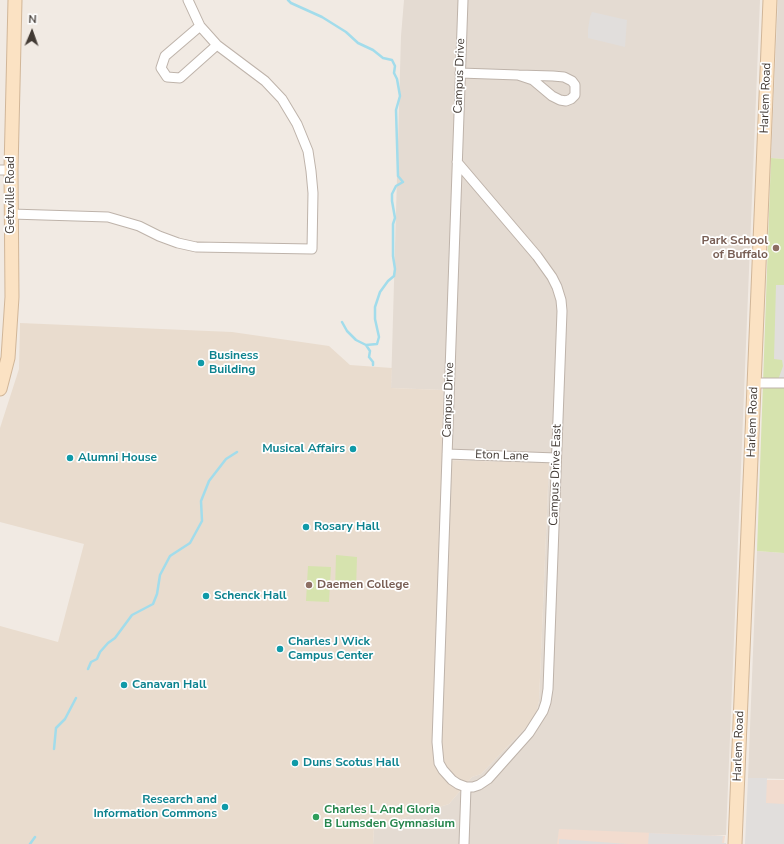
<!DOCTYPE html>
<html>
<head>
<meta charset="utf-8">
<style>
  body { margin:0 }
  #map { position:relative; width:784px; height:844px; overflow:hidden; background:#f1eae3; font-family:"Nunito Sans",sans-serif }
  canvas { display:block }
  .north { position:absolute; left:12px; top:12px; width:40px; height:40px; -webkit-text-stroke:3px #fff; paint-order:stroke; rotate:2deg; font-size:11px; font-weight:700; line-height:16px; text-align:center; color:#423a34 }
  .north::after { content:''; display:block; margin:auto; width:14px; height:18px; background:#423a34; clip-path:polygon(50% 0,100% 100%,50% 72%,0 100%) }
</style>
</head>
<body>
<div id="map">
<canvas width="784" height="844"></canvas>
<div class="north">N</div>
</div>
<script>
const ctx = document.querySelector('canvas').getContext('2d');
ctx.lineJoin = 'round';
function paint(path, color) { ctx.fillStyle = color; ctx.fill(path, 'evenodd'); }
const shape = rows => new Path2D(rows.map(r => 'M' + r).join(''));
function strokePath(path, color, width, dash) { ctx.strokeStyle = color; ctx.lineWidth = width; ctx.lineCap = dash ? 'butt' : 'round'; ctx.setLineDash(dash || []); ctx.stroke(path); }
function label(font, color, halo, rows, align = 'center') {
  ctx.font = font + ' "Nunito Sans",sans-serif'; ctx.lineWidth = 3.5; ctx.setLineDash([]); ctx.textBaseline = 'middle'; ctx.strokeStyle = halo; ctx.fillStyle = color; for (const [text, x, y, turn = 0] of rows) {
    ctx.save(); ctx.translate(x, y); ctx.rotate((+turn || 0) * Math.PI / 180); ctx.textAlign = isNaN(turn) ? turn : align; if (halo) ctx.strokeText(text, 0, 0); ctx.fillText(text, 0, 0); ctx.restore();
  }
}
paint(shape([
  [404,0,760,0,726,835,557,844,373,844,374,827,449,804,472,777,481,774,535,718,539,701,549,463,442,460,443,390,391,388,401,36],
  [778,0,784,0,784,159,771,158],
  [757,551,784,553,784,779,748,778]
]), '#e4dbd2');
paint(shape([
  [750,780,784,780,784,844,747,844],
  [559,829,725,836,724,844,557,844]
]), '#f2dccf');
paint(shape([
  [20,323,232,332,329,346,350,365,392,368,391,388,443,390,442,460,549,463,539,701,535,718,481,774,472,777,449,804,374,827,373,844,0,844,0,626,58,642,84,544,0,522,0,428,19,369]
]), '#e9dcce');
paint(shape([
  [771,158,784,159,784,553,757,551],
  [336,555,357,557,356,590,335,590],
  [308,566,331,567,329,602,306,601]
]), '#d6e3ae');
paint(shape([
  [592,12,627,20,625,47,588,38,588,29,590,17],
  [776,285,784,285,784,383,777,383,783,366,782,360,774,359],
  [748,778,767,778,766,803,784,804,784,844,745,844],
  [649,833,723,836,722,843,726,843,726,844,648,844],
  [559,839,628,844,559,844]
]), '#e1dedc');
strokePath(shape([
  [288,0,291,3,322,17,346,32,358,43,373,50,383,58,392,60,395,66,394,73,397,79,400,96,396,110,398,176,403,182,396,186,392,194,392,201,395,218,393,224,393,256,395,269,394,276,388,281,380,292,375,307,375,319,379,337,377,344,366,345,370,351,369,357,373,362,373,365],
  [342,322,347,331,356,340,366,345],
  [88,669,91,662,97,659,100,652,108,643,115,638,132,615,153,604,157,594,160,575,170,556,190,543,202,521,201,501,209,481,226,459,237,452],
  [54,749,56,728,65,719,76,698],
  [30,844,35,837]
]), '#a2dceb', 2.5);
const street = shape([
  [200,26,165,56,161,68,167,77,180,78,217,45],
  [460,73,518,75,533,80,552,96,560,100,566,101,571,99,575,95,575,85,572,81,564,77,553,76,518,75],
  [457,162,537,256,552,277,557,287,561,300,562,311,548,689,546,702,543,711,529,733,488,779,479,785,473,787,466,787,458,784,452,780,443,770,439,763,437,742,463,0],
  [0,170,11,170],
  [11,214,108,217,139,226,159,236,178,243,196,247,312,249,313,193,311,171,308,151,297,124,282,99,265,81,217,45,200,26,188,0],
  [754,383,784,383],
  [447,454,556,458],
  [464,844,466,787]
]);
const secondary = shape([
  [0,389,8,358,12,297,11,170,15,0],
  [735,844,770,0]
]);
strokePath(street, '#beb3aa', 11);
strokePath(secondary, '#d1b698', 15);
strokePath(street, '#fff', 9);
strokePath(secondary, '#fbe2c3', 13);
for (const [x, y, r, color] of [
  [776,248,4,"#8d6e63"],
  [201,363,4,"#0f9aa8"],
  [353,449,4,"#0f9aa8"],
  [70,458,4,"#0f9aa8"],
  [306,527,4,"#0f9aa8"],
  [309,585,4,"#8d6e63"],
  [206,596,4,"#0f9aa8"],
  [280,649,4,"#0f9aa8"],
  [124,685,4,"#0f9aa8"],
  [295,763,4,"#0f9aa8"],
  [225,807,4,"#0f9aa8"],
  [316,817,4,"#2e9e5b"]
]) { const dot = new Path2D(); dot.arc(x, y, r, 0, 2 * Math.PI); ctx.fillStyle = color; ctx.fill(dot); strokePath(dot, '#fff', 1.5); }
label('12px', '#423a34', '#fff', [
  ["Campus Drive",460,76,-88],
  ["Harlem Road",766,98,-88],
  ["Getzville Road",11,195,-90],
  ["Campus Drive",449,400,-88],
  ["Harlem Road",753,422,-88],
  ["Eton Lane",502,456,2],
  ["Campus Drive East",556,475,-88],
  ["Harlem Road",739,746,-88]
]);
label('bold 12px', '#785e54', '#fff', [
  ["Park School",768,241],
  ["of Buffalo",768,255],
  ["Daemen College",317,585,"left"]
], 'right');
label('bold 12px', '#0d838f', '#fff', [
  ["Business",209,356],
  ["Building",209,370],
  ["Musical Affairs",345,449,"right"],
  ["Alumni House",78,458],
  ["Rosary Hall",314,527],
  ["Schenck Hall",214,596],
  ["Charles J Wick",288,642],
  ["Campus Center",288,656],
  ["Canavan Hall",132,685],
  ["Duns Scotus Hall",303,763],
  ["Research and",217,800,"right"],
  ["Information Commons",217,814,"right"]
], 'left');
label('bold 12px', '#27864d', '#fff', [
  ["Charles L And Gloria",324,810],
  ["B Lumsden Gymnasium",324,824]
], 'left');
</script>
</body>
</html>
